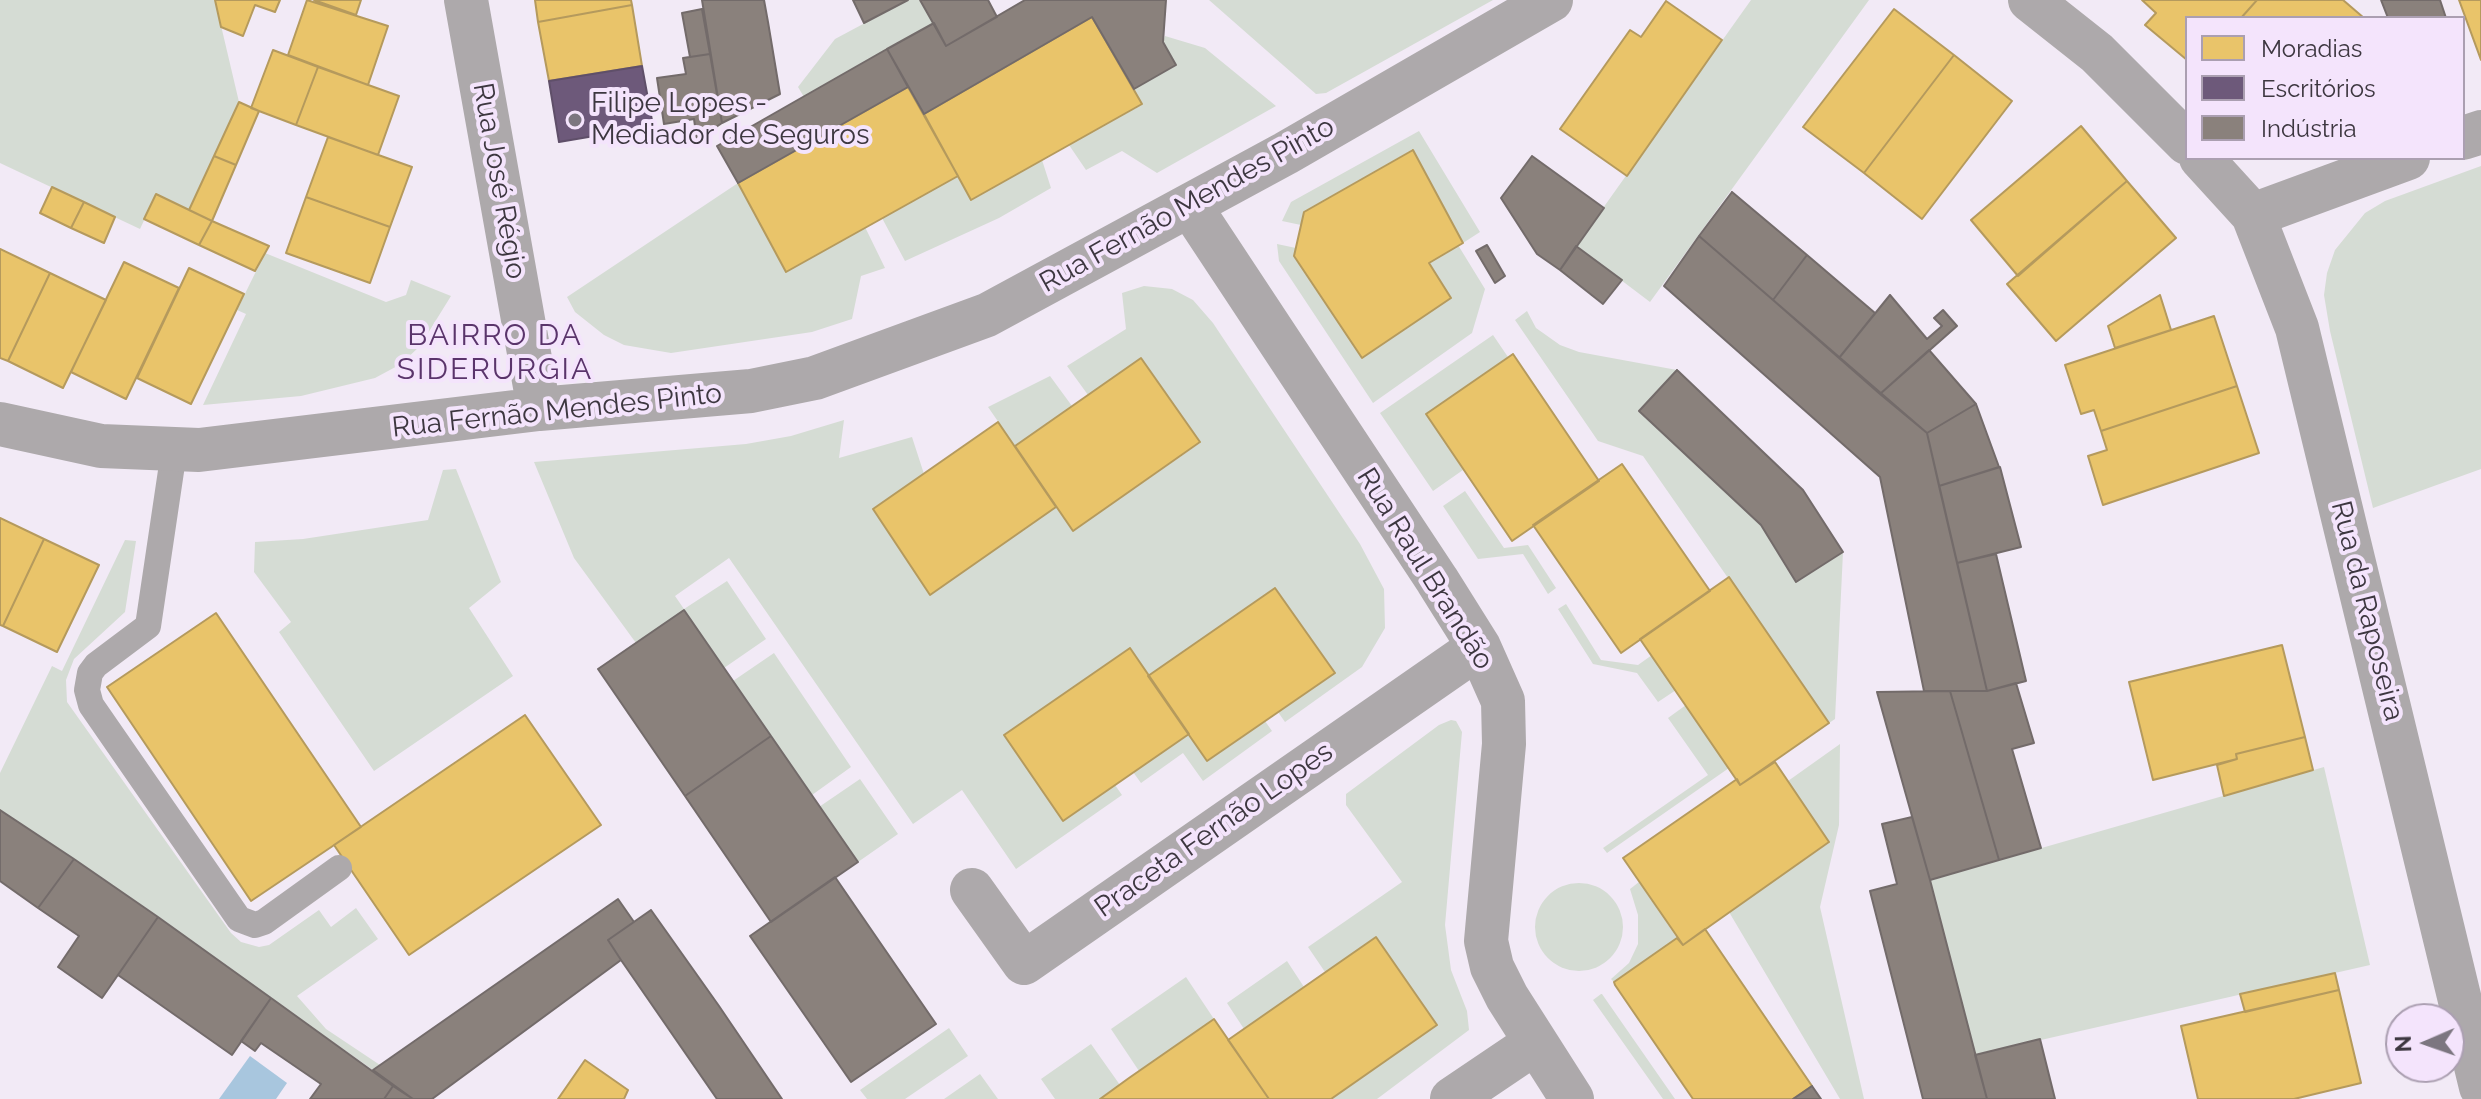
<!DOCTYPE html>
<html>
<head>
<meta charset="utf-8">
<style>
  body { margin:0 }
  #map { position:relative; width:2481px; height:1099px; overflow:hidden; background:#f2eaf6; font-family:Raleway,sans-serif }
  canvas { display:block }
  .legend { position:absolute; left:2185px; top:16px; width:280px; height:144px; box-sizing:border-box; background:#f4e4fc; border:2px solid #ab9fb1; margin:0; padding:10px 14px; list-style:none; font-size:24px; color:#3d3740 }
  .legend li { display:flex; align-items:center; gap:16px; height:40px }
  .legend b { width:40px; border:2px solid #ab9fb1 }
  .north { position:absolute; left:2385px; top:1003px; width:80px; height:80px; box-sizing:border-box; background:#f4e4fc; border:2px solid #ab9fb1; border-radius:50%; rotate:268deg; font-size:22px; font-weight:700; line-height:32px; text-align:center; color:#3d3740 }
  .north::after { content:''; display:block; margin:auto; width:28px; height:36px; background:#7c7680; clip-path:polygon(50% 0,100% 100%,50% 72%,0 100%) }
</style>
</head>
<body>
<div id="map">
<canvas width="2481" height="1099"></canvas>
<ul class="legend">
<li><b style="height:22px;background:#e9c46a"></b>Moradias</li>
<li><b style="height:22px;background:#6d597a"></b>Escritórios</li>
<li><b style="height:22px;background:#8a817c"></b>Indústria</li>
</ul>
<div class="north">N</div>
</div>
<script>
const ctx = document.querySelector('canvas').getContext('2d');
ctx.lineJoin = 'round';
function paint(path, color) { ctx.fillStyle = color; ctx.fill(path, 'evenodd'); }
const shape = rows => new Path2D(rows.map(r => 'M' + r).join(''));
function strokePath(path, color, width, dash) { ctx.strokeStyle = color; ctx.lineWidth = width; ctx.lineCap = dash ? 'butt' : 'round'; ctx.setLineDash(dash || []); ctx.stroke(path); }
function label(font, color, halo, rows, align = 'center') {
  ctx.font = font + ' Raleway,sans-serif'; ctx.lineWidth = 8; ctx.setLineDash([]); ctx.textBaseline = 'middle'; ctx.strokeStyle = halo; ctx.fillStyle = color; for (const [text, x, y, turn = 0] of rows) {
    ctx.save(); ctx.translate(x, y); ctx.rotate((+turn || 0) * Math.PI / 180); ctx.textAlign = isNaN(turn) ? turn : align; if (halo) ctx.strokeText(text, 0, 0); ctx.fillText(text, 0, 0); ctx.restore();
  }
}
paint(shape([
  [0,0,215,0,239,102,189,210,156,195,140,229,0,163],
  [908,0,920,0,934,23,804,97,798,87,835,39],
  [1209,0,1493,0,1326,93,1316,94],
  [1751,0,1869,0,1650,302,1576,246],
  [1165,36,1205,48,1276,106,1157,173,1122,151,1086,170,1069,145,1141,105,1134,89,1175,65,1163,42],
  [1419,131,1480,232,1463,243,1412,150,1304,212,1301,225,1282,221,1291,202],
  [1042,160,1051,188,999,218,905,261,882,218,958,176],
  [2481,166,2481,469,2373,508,2330,331,2324,295,2327,273,2335,250,2365,213,2385,201],
  [738,183,786,271,865,227,885,268,861,276,852,319,812,332,671,353,624,345,604,335,575,312,567,297],
  [1277,244,1296,248,1294,256,1362,358,1450,298,1429,263,1458,245,1485,289,1472,333,1373,403,1279,261],
  [265,253,386,302,406,295,411,280,451,296,420,346,401,364,375,378,301,396,203,405,246,314,237,310],
  [1144,286,1172,289,1193,300,1213,323,1360,544,1384,589,1385,628,1362,667,1285,722,1278,712,1334,673,1275,588,1148,676,1129,648,1005,735,1115,785,1122,795,1016,869,962,790,913,824,729,558,675,596,684,609,727,581,766,639,724,668,684,610,636,643,574,558,534,462,746,444,791,436,844,420,839,458,912,437,924,474,930,595,1056,507,1073,531,1200,443,1141,358,1088,395,1067,366,1126,329,1122,293],
  [1527,311,1536,328,1560,345,1579,352,1677,370,1640,411,1761,525,1843,552,1835,719,1829,723,1643,456,1598,441,1515,320],
  [1493,335,1508,357,1426,414,1463,470,1433,491,1380,413],
  [1050,376,1072,406,1015,446,988,407],
  [456,469,501,582,469,608,513,676,374,771,279,632,291,622,254,572,255,542,303,539,428,520,443,470],
  [1465,491,1504,548,1528,545,1556,588,1548,594,1523,554,1478,559,1443,506],
  [125,540,136,541,125,612,74,659,66,680,67,702,231,933,241,942,259,947,269,945,319,910,331,927,356,908,378,939,297,996,326,1029,380,1065,373,1070,0,810,0,773,52,666,62,671],
  [1566,604,1601,660,1638,665,1652,655,1676,690,1658,702,1637,673,1593,664,1558,609],
  [774,653,851,767,812,795,733,681],
  [1686,705,1729,768,1607,853,1603,848,1708,775,1668,718],
  [1451,720,1456,721,1462,732,1445,925,1451,970,1467,1011,1469,1030,1377,1099,1331,1099,1376,938,1325,972,1308,947,1402,882,1346,805,1346,794,1439,725],
  [1265,721,1272,731,1203,781,1183,753,1141,783,1133,772,1189,734],
  [1840,744,1839,825,1820,907,1864,1099,1840,1099,1729,912,1829,843,1788,781],
  [2324,767,2370,965,1975,1055,1930,880],
  [860,779,898,834,858,862,819,807],
  [1639,882,1677,938,1614,982,1611,979,1629,963,1638,944,1638,915,1630,889],
  '1535 927a44 44 0 1 1 88 0a44 44 0 1 1-88 0Z',
  [1287,961,1304,987,1244,1029,1227,1003],
  [1186,977,1214,1019,1139,1071,1111,1029],
  [1601,994,1602,994,1675,1099,1663,1099,1593,1000],
  [949,1028,968,1056,905,1099,867,1099,860,1090],
  [1091,1044,1120,1085,1100,1099,1055,1099,1041,1079],
  [980,1074,998,1099,944,1099]
]), '#d5dcd4');
paint(shape([
  [250,1056,287,1083,276,1099,219,1099]
]), '#a8c6de');
const homes = shape([
  [215,0,280,0,275,12,255,5,243,36,221,27,215,0],
  [307,0,388,26,368,85,288,55,307,0],
  [314,0,361,0,356,15,314,0],
  [535,0,631,0,632,5,538,22,535,0],
  [2142,0,2257,0,2241,18,2187,18,2187,60,2145,25,2156,13,2142,0],
  [2257,0,2343,0,2364,18,2241,18,2257,0],
  [2459,0,2481,0,2481,60,2459,0],
  [1666,1,1722,40,1627,176,1560,129,1630,30,1641,37,1666,1],
  [632,5,642,66,549,81,538,22,632,5],
  [1894,9,1954,55,1864,173,1803,127,1894,9],
  [1092,17,1142,104,971,200,924,114,1092,17],
  [273,50,318,67,296,125,251,108,273,50],
  [1954,55,2012,101,1922,219,1864,173,1954,55],
  [318,67,399,96,378,155,296,125,318,67],
  [908,87,958,176,786,272,738,183,908,87],
  [239,102,259,111,236,165,214,156,239,102],
  [2081,126,2127,181,2018,276,1971,220,2081,126],
  [328,137,412,167,390,227,306,197,328,137],
  [1413,150,1463,243,1429,263,1451,298,1362,358,1294,256,1304,212,1413,150],
  [214,156,236,165,212,221,189,210,214,156],
  [2127,181,2176,238,2056,341,2007,284,2127,181],
  [52,187,84,202,71,228,40,213,52,187],
  [156,194,212,221,199,245,144,219,156,194],
  [306,197,390,227,370,283,286,253,306,197],
  [84,202,115,217,104,243,71,228,84,202],
  [212,221,269,246,255,271,199,245,212,221],
  [0,249,50,273,8,361,0,358,0,249],
  [124,262,179,288,126,399,71,372,124,262],
  [189,268,244,294,191,404,137,378,189,268],
  [50,273,106,300,63,388,8,361,50,273],
  [2160,295,2171,330,2115,348,2108,326,2160,295],
  [2214,316,2237,386,2101,431,2094,410,2081,414,2065,365,2214,316],
  [1513,354,1599,481,1512,541,1426,414,1513,354],
  [1141,358,1200,442,1073,531,1015,446,1141,358],
  [2237,386,2259,453,2103,505,2088,456,2107,450,2101,431,2237,386],
  [998,422,1056,507,930,595,873,509,998,422],
  [1622,464,1710,591,1621,653,1533,525,1622,464],
  [0,518,44,539,3,626,0,625,0,518],
  [44,539,99,565,57,652,3,626,44,539],
  [1729,577,1829,723,1740,785,1640,639,1729,577],
  [1275,588,1335,673,1207,761,1148,676,1275,588],
  [216,613,361,827,251,901,107,687,216,613],
  [2282,645,2305,737,2236,754,2237,759,2153,780,2129,682,2282,645],
  [1130,648,1189,734,1063,821,1004,735,1130,648],
  [525,715,601,825,409,955,334,845,525,715],
  [2305,737,2313,770,2224,796,2217,765,2237,759,2236,754,2305,737],
  [1775,762,1829,842,1683,945,1623,858,1737,779,1740,785,1775,762],
  [1705,929,1812,1086,1793,1099,1693,1099,1615,985,1614,982,1677,938,1683,945,1705,929],
  [1376,937,1437,1025,1331,1099,1269,1099,1228,1040,1376,937],
  [2335,973,2339,990,2245,1012,2240,994,2335,973],
  [2339,990,2361,1083,2294,1099,2198,1099,2181,1026,2339,990],
  [1214,1019,1269,1099,1100,1099,1129,1078,1214,1019],
  [585,1060,628,1090,624,1099,558,1099,585,1060]
]);
paint(homes, '#e9c46a');
strokePath(homes, '#b59a5d', 2);
const offices = shape([
  [642,66,653,126,559,142,549,81,642,66]
]);
paint(offices, '#6d597a');
strokePath(offices, '#5f4f69', 2);
const industry = shape([
  [702,0,764,0,768,22,780,94,722,123,702,0],
  [853,0,908,0,864,23,853,0],
  [920,0,988,0,997,17,946,46,920,0],
  [1025,0,1166,0,1163,42,1176,65,1134,89,1092,17,924,114,887,49,934,23,946,46,1025,0],
  [2381,0,2440,0,2446,18,2388,18,2381,0],
  [702,9,710,54,690,57,682,13,702,9],
  [887,49,908,87,738,183,717,146,887,49],
  [710,54,722,123,697,140,694,119,664,124,657,78,686,74,683,58,710,54],
  [1532,156,1604,208,1560,270,1537,254,1501,198,1532,156],
  [1732,192,1807,255,1773,300,1699,236,1732,192],
  [1699,236,1927,433,1987,691,1924,691,1880,477,1664,286,1699,236],
  [1487,245,1505,276,1495,283,1476,251,1487,245],
  [1576,246,1622,280,1603,304,1560,270,1576,246],
  [1807,255,1875,313,1839,358,1773,300,1807,255],
  [1890,295,1927,339,1942,326,1934,318,1943,310,1957,326,1880,394,1839,358,1890,295],
  [1929,350,1976,404,1927,433,1880,394,1929,350],
  [1677,370,1803,490,1843,552,1796,582,1761,525,1639,411,1677,370],
  [1976,404,1999,467,1939,486,1927,433,1976,404],
  [2000,467,2021,547,1957,563,1939,486,2000,467],
  [1996,554,2026,681,1987,691,1957,563,1996,554],
  [684,610,771,736,685,796,598,669,684,610],
  [2016,683,2034,743,2012,749,2041,848,1999,860,1950,691,1987,691,2016,683],
  [1950,691,1999,860,1930,880,1877,692,1950,691],
  [771,736,858,862,771,922,685,796,771,736],
  [0,810,74,859,38,908,0,881,0,810],
  [1912,817,1930,880,1987,1099,1923,1099,1870,891,1897,884,1882,824,1912,817],
  [74,859,158,917,102,998,58,967,79,936,38,908,74,859],
  [835,877,936,1024,851,1082,750,936,835,877],
  [618,899,634,922,608,940,621,960,432,1099,413,1099,373,1070,618,899],
  [651,910,719,1006,782,1099,717,1099,621,960,608,940,651,910],
  [158,917,271,998,232,1055,118,975,158,917],
  [271,998,393,1086,384,1099,310,1099,321,1084,261,1043,255,1051,241,1041,271,998],
  [2040,1039,2055,1099,1987,1099,1975,1055,2040,1039],
  [393,1086,413,1099,384,1099,393,1086],
  [1812,1086,1821,1099,1793,1099,1812,1086]
]);
paint(industry, '#8a817c');
strokePath(industry, '#736b6a', 2);
strokePath(shape([
  [174,451,148,626,96,665,90,673,87,690,91,705,239,919,255,925,264,922,339,868]
]), '#ada9ab', 26);
strokePath(shape([
  [466,0,539,409],
  [2030,0,2097,53,2187,143],
  [2463,138,2481,132],
  [2201,158,2253,215,2297,328,2481,1087],
  [1190,206,1437,580,1479,647,1503,701,1504,744,1486,941,1492,967,1507,997,1572,1099],
  [2253,215,2408,158],
  [0,424,101,446,199,450,539,409,751,391,815,378,987,315,1286,153,1551,0],
  [972,890,1024,963,1479,647],
  [1452,1099,1535,1043]
]), '#ada9ab', 44);
for (const [x, y, r, color] of [
  [575,120,8,"#7c7680"]
]) { const dot = new Path2D(); dot.arc(x, y, r, 0, 2 * Math.PI); ctx.fillStyle = color; ctx.fill(dot); strokePath(dot, '#f4e4fc', 3); }
label('28px', '#3d3740', '#f4e4fc', [
  ["Filipe Lopes -",591,104],
  ["Mediador de Seguros",591,136]
], 'left');
label('28px', '#3d3740', '#f4e4fc', [
  ["Rua José Régio",499,181,80],
  ["Rua Fernão Mendes Pinto",1187,205,-29],
  ["Rua Fernão Mendes Pinto",557,411,-6],
  ["Rua Raul Brandão",1425,569,58],
  ["Rua da Raposeira",2367,611,76],
  ["Praceta Fernão Lopes",1214,830,-35]
]);
ctx.letterSpacing = '2px';
label('30px', '#5a346b', '#f4e4fc', [
  ["BAIRRO DA",495,336],
  ["SIDERURGIA",495,370]
]);
ctx.letterSpacing = '0px';
</script>
</body>
</html>
